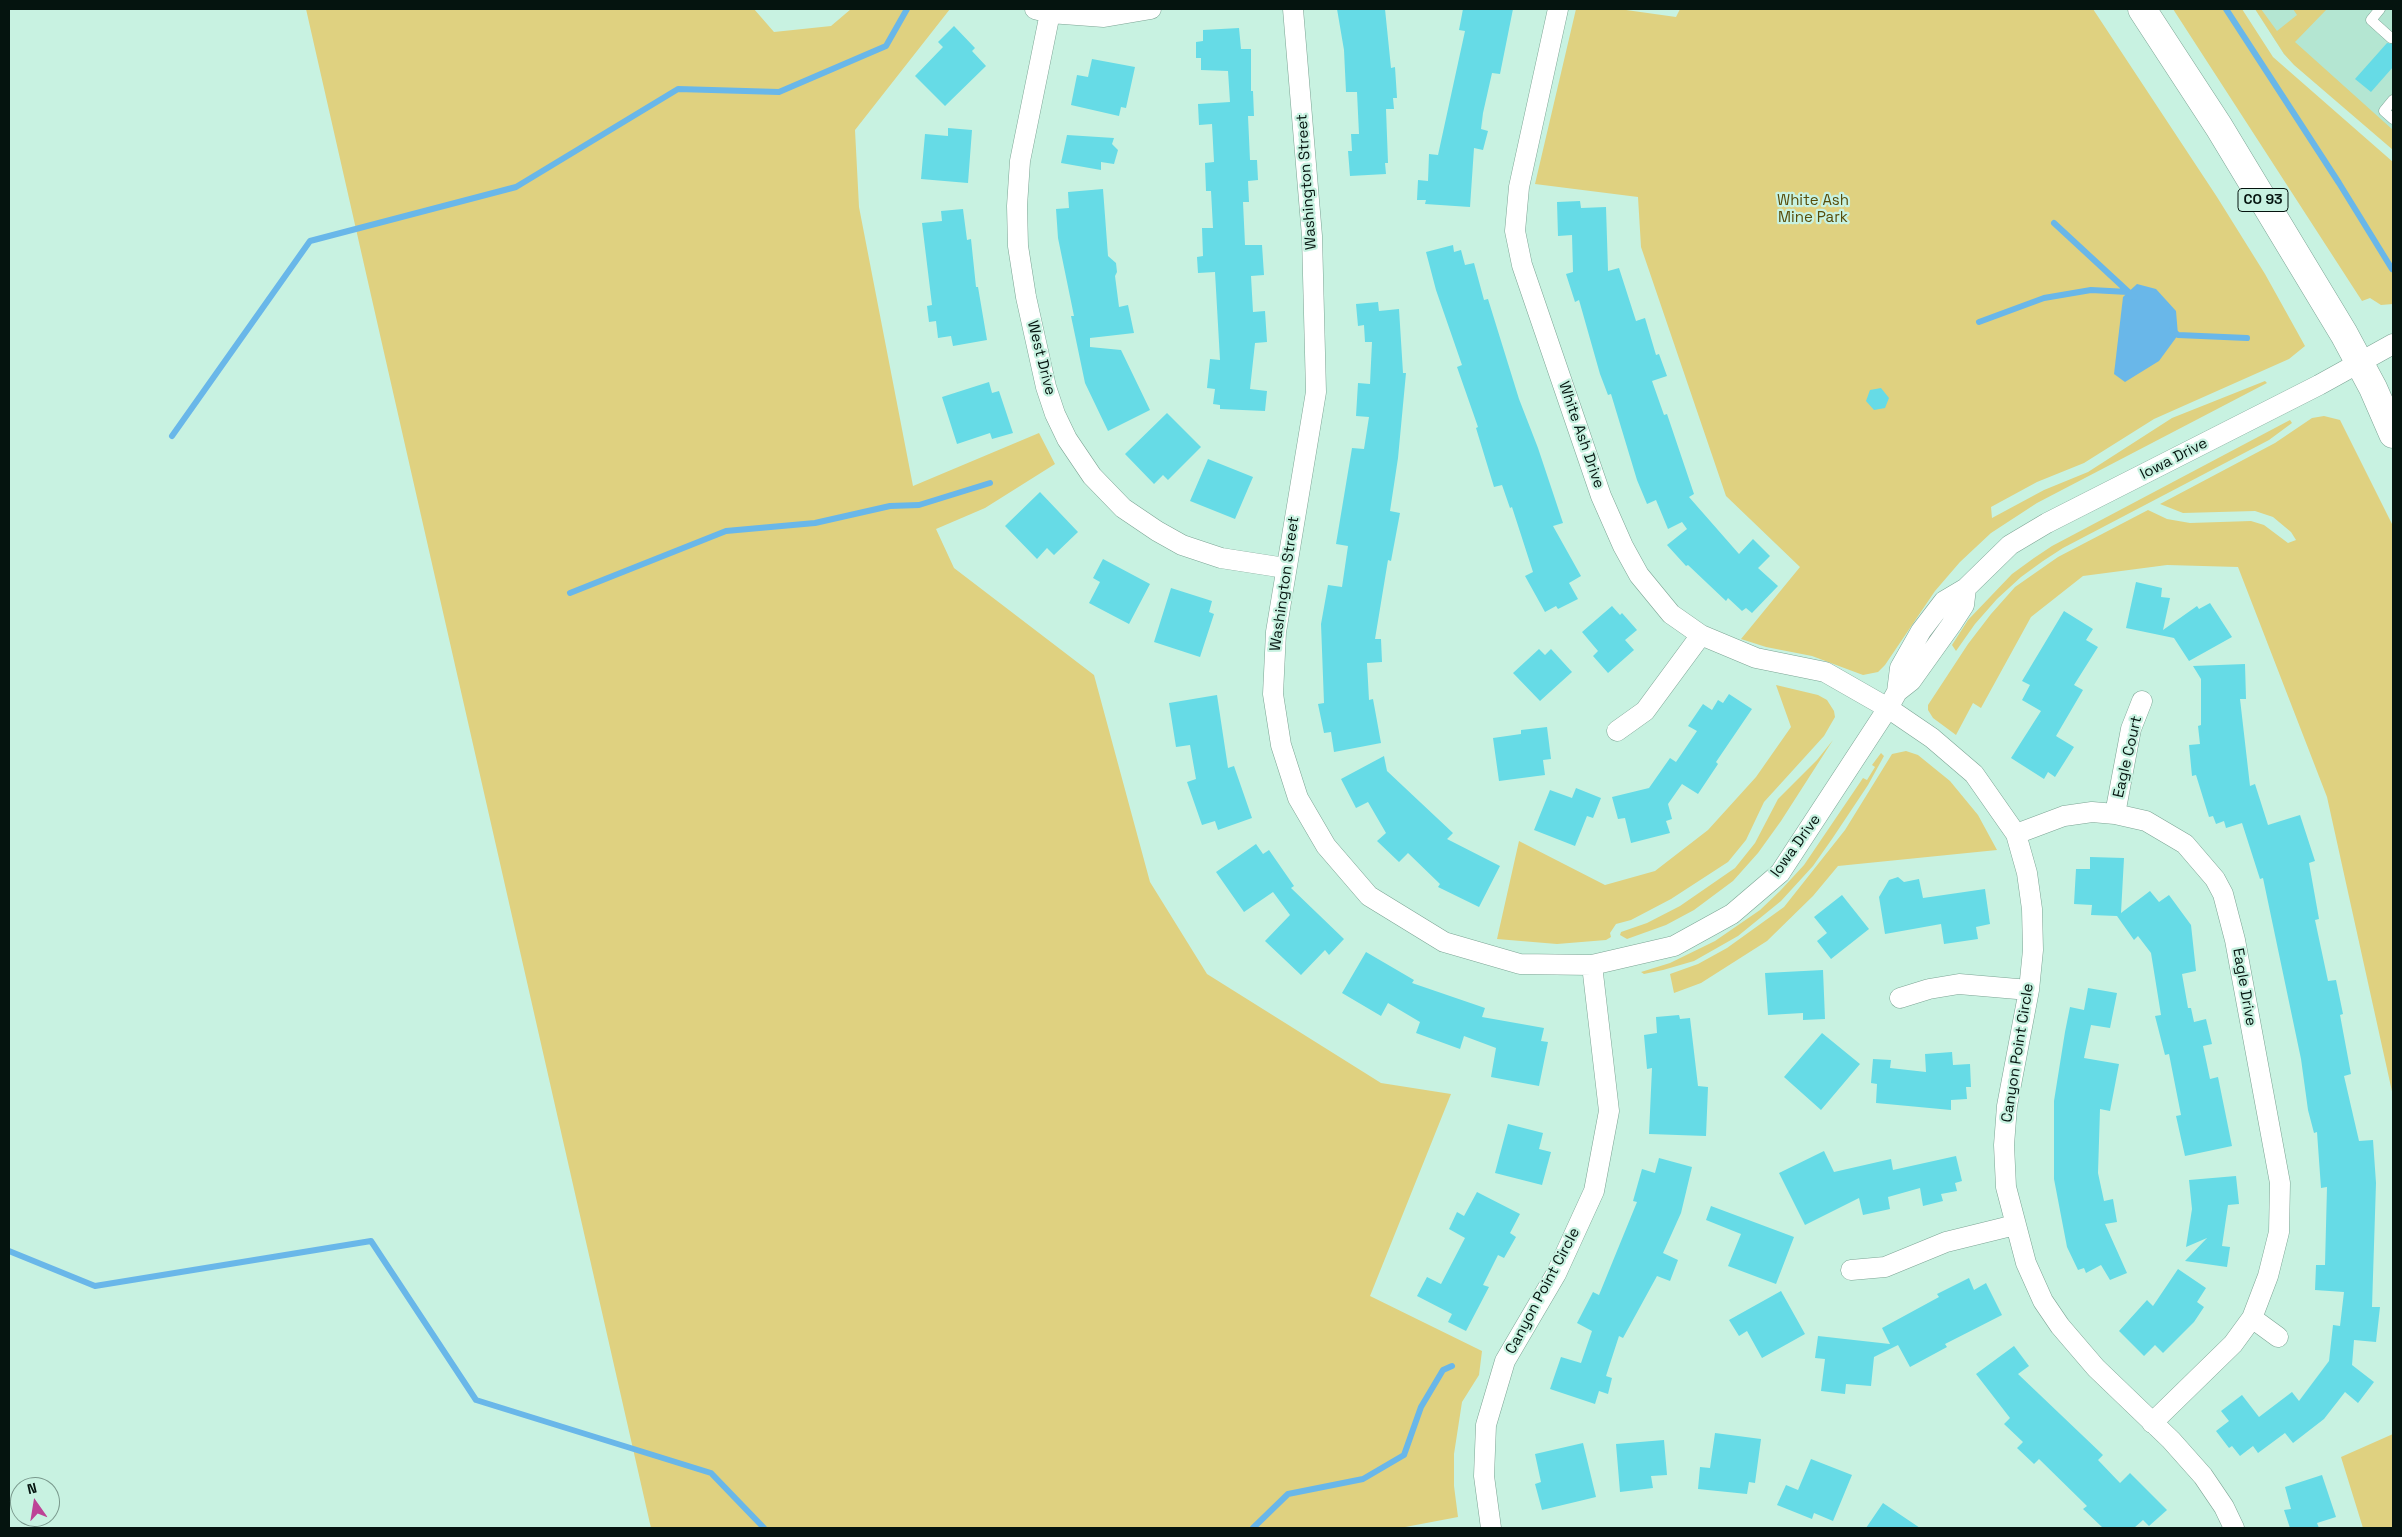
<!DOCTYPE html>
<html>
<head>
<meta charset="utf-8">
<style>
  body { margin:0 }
  #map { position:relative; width:2402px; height:1537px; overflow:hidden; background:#c8f2e1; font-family:"Space Grotesk",sans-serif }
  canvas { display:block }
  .frame { position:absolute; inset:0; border:10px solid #05140f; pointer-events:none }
  .north { position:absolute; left:10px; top:1477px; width:50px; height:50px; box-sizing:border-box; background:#c8f2e1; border:1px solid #7a998d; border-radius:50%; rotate:347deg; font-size:14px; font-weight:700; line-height:20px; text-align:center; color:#05140f }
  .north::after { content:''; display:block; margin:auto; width:18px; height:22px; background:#bd4396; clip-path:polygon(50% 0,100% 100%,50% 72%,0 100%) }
</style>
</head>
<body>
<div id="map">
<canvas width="2402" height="1537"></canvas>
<div class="frame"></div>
<div class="north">N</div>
</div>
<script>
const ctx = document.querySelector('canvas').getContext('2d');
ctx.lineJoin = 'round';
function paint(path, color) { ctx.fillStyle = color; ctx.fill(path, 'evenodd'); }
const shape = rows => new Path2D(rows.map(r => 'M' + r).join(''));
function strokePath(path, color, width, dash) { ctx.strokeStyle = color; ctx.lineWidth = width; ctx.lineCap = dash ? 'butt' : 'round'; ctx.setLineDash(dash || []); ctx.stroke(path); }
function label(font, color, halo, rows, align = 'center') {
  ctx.font = font + ' "Space Grotesk",sans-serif'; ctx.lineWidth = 4.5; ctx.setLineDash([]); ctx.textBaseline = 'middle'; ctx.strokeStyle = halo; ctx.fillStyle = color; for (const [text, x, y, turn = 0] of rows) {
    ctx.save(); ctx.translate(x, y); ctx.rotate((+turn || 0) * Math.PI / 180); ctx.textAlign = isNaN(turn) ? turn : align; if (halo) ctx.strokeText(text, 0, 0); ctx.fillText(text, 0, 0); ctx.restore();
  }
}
paint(shape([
  [2255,9,2393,9,2393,149,2284,54]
]), '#b4e6d2');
paint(shape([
  [306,9,754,9,774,32,831,26,851,9,950,9,855,130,859,207,913,486,1039,433,1055,464,985,508,936,529,954,568,1094,675,1150,882,1207,974,1381,1083,1451,1094,1370,1296,1482,1351,1479,1375,1462,1402,1454,1454,1454,1486,1458,1517,1400,1528,651,1528],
  [1576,9,1619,9,1676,17,1680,9,2093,9,2217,197,2265,274,2305,346,2289,359,2154,419,2084,463,2037,482,1991,507,1992,518,2044,490,2088,472,2172,418,2265,381,2267,383,2037,503,1991,533,1960,562,1935,591,1885,665,1878,672,1863,675,1812,656,1766,647,1741,639,1800,567,1726,496,1641,247,1638,197,1535,184],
  [2173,9,2242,9,2273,57,2393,162,2393,304,2381,305,2370,298,2362,301],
  [2255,9,2261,9,2277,31,2297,15,2293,9,2327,9,2295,42,2393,130,2393,150,2294,65,2284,54],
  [2324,416,2340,420,2393,526,2393,1096,2327,797,2238,567,2167,565,2083,576,2031,617,1981,708,1973,703,1956,735,1933,718,1928,710,1928,705,1968,644,1991,614,2015,587,2058,557,2148,510,2167,519,2190,523,2251,521,2264,525,2288,543,2296,540,2291,532,2273,517,2255,511,2183,513,2160,504,2275,443,2312,418],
  [2290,420,2292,423,2269,440,2063,548,2043,561,2021,577,1997,599,1975,624,1956,651,1952,645,1968,620,2012,574,2034,558,2052,546],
  [1776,685,1818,695,1827,700,1834,711,1835,717,1824,736,1764,802,1746,840,1728,862,1671,899,1631,920,1616,924,1610,933,1611,937,1606,940,1557,944,1497,939,1519,841,1605,885,1655,871,1708,830,1756,777,1791,727],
  [1833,740,1781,821,1758,853,1733,881,1694,910,1666,925,1627,939,1620,935,1621,932,1647,923,1680,906,1735,868,1755,843,1778,799,1817,760],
  [1906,751,1918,755,1950,781,1978,815,1997,850,1838,866,1813,896,1767,941,1701,983,1674,993,1670,974,1698,964,1727,948,1784,907,1845,830,1892,754],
  [1881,753,1884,756,1868,785,1832,839,1813,866,1781,901,1738,936,1694,961,1663,970,1644,974,1641,972,1670,963,1715,941,1760,910,1780,891,1804,865,1863,778,1867,780,1875,767,1872,765],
  [2393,1434,2393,1528,2363,1528,2341,1457]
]), '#dfd180');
paint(shape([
  [2137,284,2156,289,2176,311,2178,335,2159,361,2125,382,2114,374,2123,297]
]), '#69b7e9');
strokePath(shape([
  [2226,9,2339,183,2392,269],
  [2054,223,2134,297],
  [1979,322,2044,298,2091,290,2128,292],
  [2172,330,2178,335,2247,338],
  [172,436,310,241,516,187,678,89,779,92,886,46,907,9],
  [570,593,726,531,815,523,890,506,919,505,990,483],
  [9,1251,95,1286,371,1241,476,1400,711,1473,764,1528],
  [1253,1528,1288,1494,1363,1479,1404,1455,1421,1407,1443,1370,1452,1366]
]), '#69b7e9', 6);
paint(shape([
  [1337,9,1385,9,1391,68,1395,67,1397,98,1393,98,1394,109,1386,109,1388,163,1385,163,1386,174,1350,176,1348,151,1352,151,1351,134,1359,134,1357,92,1346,92,1344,50],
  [1463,9,1513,9,1500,74,1492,73,1483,113,1481,129,1488,131,1483,150,1474,148,1470,207,1425,204,1426,200,1417,200,1418,180,1428,181,1429,154,1438,155,1465,31,1459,30],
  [954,26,975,48,972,51,986,66,945,106,915,76,943,47,938,42],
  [1239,28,1241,49,1251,49,1251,91,1253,91,1254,116,1248,116,1250,160,1257,160,1258,180,1248,181,1249,202,1243,202,1245,245,1262,245,1264,275,1251,276,1253,312,1265,311,1267,342,1255,343,1250,389,1267,391,1265,411,1220,409,1220,405,1213,404,1215,389,1207,388,1210,359,1220,360,1215,272,1198,273,1197,257,1203,256,1202,228,1213,228,1211,191,1206,191,1205,163,1214,162,1212,124,1199,125,1198,104,1230,102,1228,71,1201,70,1201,58,1196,58,1196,42,1203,41,1203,30],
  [2387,43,2393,44,2393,67,2371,92,2355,79],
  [1092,59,1135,67,1126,108,1121,107,1119,116,1071,105,1077,75,1088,77],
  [948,128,972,130,968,183,921,179,925,134,948,136],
  [1067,135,1114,138,1112,144,1118,150,1114,164,1101,162,1101,170,1061,163],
  [1103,189,1108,256,1116,263,1117,272,1115,276,1119,307,1128,305,1134,333,1090,338,1090,347,1121,350,1150,410,1108,431,1085,383,1071,316,1074,316,1058,238,1056,209,1069,208,1068,192],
  [1580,201,1581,208,1606,207,1608,271,1619,268,1636,321,1645,318,1656,355,1659,354,1667,376,1652,381,1664,415,1667,414,1694,494,1689,497,1739,554,1753,539,1770,556,1758,568,1778,586,1752,613,1746,608,1742,611,1728,598,1726,601,1688,565,1686,566,1667,545,1687,529,1682,522,1668,529,1656,500,1647,504,1637,480,1611,394,1608,395,1600,374,1579,300,1575,302,1566,274,1573,272,1572,235,1558,236,1557,202],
  [963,209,967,240,971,239,976,287,978,287,987,340,953,346,951,336,938,338,936,321,929,322,927,306,932,305,922,223,942,221,941,211],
  [1453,245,1454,252,1461,250,1465,265,1474,263,1484,300,1488,299,1519,399,1538,448,1563,523,1553,526,1581,576,1569,583,1578,599,1558,609,1556,606,1545,612,1525,576,1533,572,1512,507,1510,508,1502,485,1494,487,1476,428,1478,427,1457,367,1462,365,1436,290,1426,252],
  [1378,302,1379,311,1399,309,1403,373,1406,373,1398,458,1390,511,1400,513,1391,561,1388,560,1375,639,1381,639,1382,662,1367,663,1369,700,1373,699,1381,743,1334,752,1331,732,1324,733,1318,704,1324,703,1321,624,1328,585,1342,587,1348,546,1336,544,1352,448,1364,449,1369,417,1356,416,1358,383,1370,384,1372,342,1365,342,1364,325,1358,326,1356,304],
  [989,382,992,393,999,391,1013,433,992,439,990,433,957,444,942,397],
  [1881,388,1889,398,1885,408,1874,410,1866,401,1870,390],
  [1167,413,1201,447,1168,480,1163,475,1154,484,1125,454],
  [1208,459,1253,477,1235,519,1190,501],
  [1040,492,1078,532,1054,555,1047,548,1037,559,1005,526],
  [1103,559,1150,584,1129,624,1089,603,1100,582,1093,578],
  [2136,582,2162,588,2161,597,2170,598,2163,630,2197,606,2199,609,2210,603,2232,637,2189,661,2174,638,2126,628],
  [1171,588,1212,601,1209,612,1214,614,1200,657,1154,642],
  [1612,606,1620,615,1622,613,1637,630,1625,640,1634,650,1608,673,1593,656,1598,651,1582,632],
  [2064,611,2093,629,2086,640,2098,647,2074,685,2083,690,2056,736,2074,747,2055,777,2048,772,2044,779,2011,758,2041,711,2022,700,2030,685,2022,681],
  [1539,649,1545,655,1551,649,1572,672,1540,701,1513,673],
  [2245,664,2246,699,2240,699,2250,786,2255,784,2268,825,2300,815,2315,861,2309,863,2319,919,2315,920,2328,981,2336,980,2343,1014,2340,1015,2351,1074,2344,1076,2359,1141,2373,1140,2376,1183,2372,1307,2380,1307,2376,1342,2354,1340,2352,1365,2374,1382,2358,1403,2345,1392,2324,1419,2293,1443,2285,1433,2258,1453,2253,1446,2240,1456,2232,1446,2229,1448,2216,1431,2229,1421,2221,1411,2242,1395,2259,1417,2292,1392,2299,1401,2329,1361,2333,1325,2340,1326,2344,1292,2315,1290,2316,1265,2325,1265,2327,1187,2321,1188,2317,1132,2314,1133,2308,1110,2301,1059,2263,878,2260,879,2242,823,2226,828,2224,821,2216,824,2213,816,2209,817,2196,775,2192,776,2189,745,2200,744,2198,726,2201,725,2201,679,2193,666],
  [1729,694,1752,709,1716,762,1718,764,1698,794,1682,784,1668,804,1672,819,1666,821,1670,833,1631,843,1625,818,1618,819,1612,797,1649,788,1670,758,1676,762,1697,731,1688,726,1703,704,1712,710,1718,700,1723,703],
  [1217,695,1228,768,1234,766,1252,818,1218,830,1215,821,1202,825,1187,782,1196,779,1190,745,1176,747,1169,703],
  [1547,727,1551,759,1543,760,1545,775,1499,781,1493,738,1521,734,1521,730],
  [1384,756,1387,771,1453,833,1447,839,1500,866,1479,907,1438,887,1440,884,1408,853,1399,862,1377,841,1386,833,1368,802,1356,808,1341,779],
  [1576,788,1601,798,1593,818,1587,816,1575,846,1534,830,1550,790,1572,798],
  [1256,844,1263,854,1269,850,1294,886,1291,888,1344,939,1329,955,1325,950,1301,975,1265,941,1290,915,1273,892,1244,912,1216,872],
  [2090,857,2124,858,2121,913,2150,891,2159,902,2169,895,2191,925,2196,971,2182,974,2188,1008,2191,1008,2194,1022,2206,1019,2212,1044,2203,1046,2210,1079,2218,1077,2232,1146,2185,1156,2176,1116,2181,1115,2169,1054,2165,1055,2155,1016,2161,1015,2151,953,2138,936,2134,940,2117,916,2091,915,2092,905,2074,904,2076,869,2090,869],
  [1898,877,1904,882,1919,879,1923,898,1985,889,1990,924,1976,927,1978,939,1944,944,1941,924,1885,934,1879,897,1889,880],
  [1842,895,1869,929,1831,959,1817,941,1827,933,1814,917],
  [1366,952,1414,980,1412,983,1485,1008,1482,1017,1544,1028,1541,1041,1548,1042,1539,1086,1491,1077,1496,1048,1464,1036,1460,1049,1416,1033,1420,1022,1388,1003,1381,1016,1342,993],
  [1823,970,1825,1019,1803,1020,1803,1013,1768,1015,1765,973],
  [2088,988,2117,993,2110,1028,2091,1025,2084,1058,2119,1064,2110,1111,2100,1109,2098,1173,2104,1201,2113,1199,2117,1222,2105,1224,2127,1273,2110,1280,2101,1265,2086,1273,2084,1268,2078,1270,2067,1247,2054,1179,2054,1101,2065,1032,2070,1007,2084,1010],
  [1679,1015,1680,1019,1690,1018,1698,1086,1708,1087,1706,1136,1649,1134,1652,1068,1647,1069,1644,1035,1657,1033,1656,1017],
  [1822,1033,1860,1064,1821,1110,1784,1077],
  [1952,1052,1953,1065,1970,1064,1971,1087,1966,1087,1967,1099,1951,1100,1951,1110,1876,1103,1877,1084,1871,1083,1873,1059,1891,1060,1890,1068,1926,1072,1925,1054],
  [1508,1124,1543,1133,1539,1149,1551,1152,1542,1185,1495,1173],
  [1824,1151,1834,1172,1891,1159,1893,1170,1956,1156,1962,1181,1955,1183,1957,1191,1941,1194,1943,1201,1923,1206,1920,1188,1888,1197,1890,1209,1863,1215,1859,1198,1805,1225,1779,1173],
  [1659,1158,1692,1167,1681,1213,1663,1253,1678,1260,1670,1281,1657,1276,1623,1338,1619,1336,1606,1376,1612,1378,1608,1394,1599,1391,1595,1404,1550,1389,1561,1357,1581,1363,1592,1331,1577,1323,1593,1292,1599,1295,1637,1202,1633,1201,1642,1169,1655,1173],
  [2236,1176,2239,1204,2228,1205,2222,1246,2230,1247,2227,1267,2185,1261,2207,1238,2186,1247,2192,1209,2189,1180],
  [1477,1192,1520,1214,1510,1233,1516,1237,1504,1258,1498,1255,1483,1285,1489,1287,1466,1331,1448,1322,1452,1314,1417,1296,1427,1277,1441,1284,1465,1238,1449,1229,1457,1212,1464,1216],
  [1711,1206,1794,1237,1776,1284,1728,1266,1741,1234,1706,1220],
  [2178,1269,2206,1288,2197,1302,2204,1307,2194,1322,2163,1353,2155,1345,2144,1356,2119,1331,2147,1300,2153,1306],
  [1969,1278,1974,1290,1986,1283,2002,1315,1945,1344,1947,1347,1910,1367,1898,1345,1874,1357,1871,1386,1846,1384,1845,1394,1821,1391,1825,1359,1815,1358,1818,1336,1890,1344,1882,1328,1939,1297,1937,1294],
  [1781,1291,1805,1334,1762,1358,1747,1331,1739,1336,1729,1320],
  [2014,1346,2029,1366,2018,1374,2103,1455,2098,1460,2120,1483,2130,1473,2167,1510,2149,1526,2143,1520,2134,1528,2103,1528,2083,1509,2087,1506,2039,1459,2034,1464,2017,1448,2023,1442,2004,1424,2010,1418,1976,1374],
  [1715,1433,1761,1439,1755,1483,1749,1482,1747,1494,1698,1489,1700,1467,1710,1468],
  [1664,1440,1667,1475,1651,1476,1653,1488,1620,1492,1616,1444],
  [1583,1443,1596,1497,1542,1510,1535,1484,1541,1482,1535,1454],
  [1811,1459,1852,1475,1833,1521,1814,1513,1812,1519,1777,1505,1786,1485,1798,1490],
  [2322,1475,2336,1517,2317,1523,2319,1528,2290,1528,2284,1510,2291,1509,2285,1487],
  [1883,1503,1920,1528,1866,1528]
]), '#66dbe6');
const lane = shape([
  [2380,9,2371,20,2391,38],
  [2393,100,2384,111,2393,119]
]);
const street = shape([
  [1035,9,1050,13,1104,17,1151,9],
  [1293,9,1312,236,1316,392,1276,632,1273,694,1281,745,1298,798,1326,846,1369,896,1444,942,1520,964,1592,965,1674,946,1732,914,1780,873,1888,708,1897,692,1900,668,1921,631,1944,601,1966,588,2010,545,2047,523,2319,385,2393,344],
  [1558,9,1519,187,1515,231,1522,265,1601,496,1623,546,1639,575,1671,614,1701,635,1756,658,1825,672,1888,708,1932,738,1974,774,2016,834,2027,873,2032,909,2033,950,2029,990,2007,1106,2004,1145,2006,1187,2026,1263,2043,1301,2060,1326,2096,1368,2171,1440,2203,1476,2224,1507,2234,1528],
  [1050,13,1020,161,1017,206,1018,246,1026,297,1046,387,1055,414,1067,439,1092,476,1123,508,1157,531,1182,545,1221,558,1285,568],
  [1897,692,1911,681,1951,625,1964,605,1966,588],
  [1617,731,1645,711,1701,635],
  [2115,814,2131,729,2142,701],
  [2016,834,2064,816,2092,812,2115,814,2146,821,2185,844,2215,879,2223,894,2235,940,2280,1183,2279,1232,2268,1276,2252,1318,2233,1344,2152,1423],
  [1900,998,1929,989,1959,984,2029,990],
  [1851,1270,1885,1267,1946,1242,2015,1225],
  [2252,1318,2278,1337],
  [1491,1528,1484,1476,1486,1425,1505,1361,1556,1274,1594,1191,1609,1111,1592,965]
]);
const highway = shape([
  [2142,9,2219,127,2344,334,2373,388,2393,434]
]);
strokePath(lane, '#7ca494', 11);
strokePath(street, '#7ca494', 21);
strokePath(highway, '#7ca494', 29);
strokePath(lane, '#fff', 10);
strokePath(street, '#fff', 20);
strokePath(highway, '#fff', 28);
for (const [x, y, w] of [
  [2263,200,50]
]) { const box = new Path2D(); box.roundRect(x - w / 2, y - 11.5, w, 23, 4); ctx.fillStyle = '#c8f2e1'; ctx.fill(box); strokePath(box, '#05140f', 1); }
label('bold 14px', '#05140f', null, [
  ["CO 93",2263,200]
]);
label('15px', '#05140f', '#c8f2e1', [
  ["Washington Street",1307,182,-94],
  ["West Drive",1041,358,76],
  ["White Ash Drive",1581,435,71],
  ["Iowa Drive",2174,459,-27],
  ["Washington Street",1285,584,-82],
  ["Eagle Court",2128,757,-77],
  ["Iowa Drive",1796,846,-54],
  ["Eagle Drive",2244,987,80],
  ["Canyon Point Circle",2018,1053,-81],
  ["Canyon Point Circle",1543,1291,-62]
]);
label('15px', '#574c09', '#c8f2e1', [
  ["White Ash",1813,201],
  ["Mine Park",1813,218]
]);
</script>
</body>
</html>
